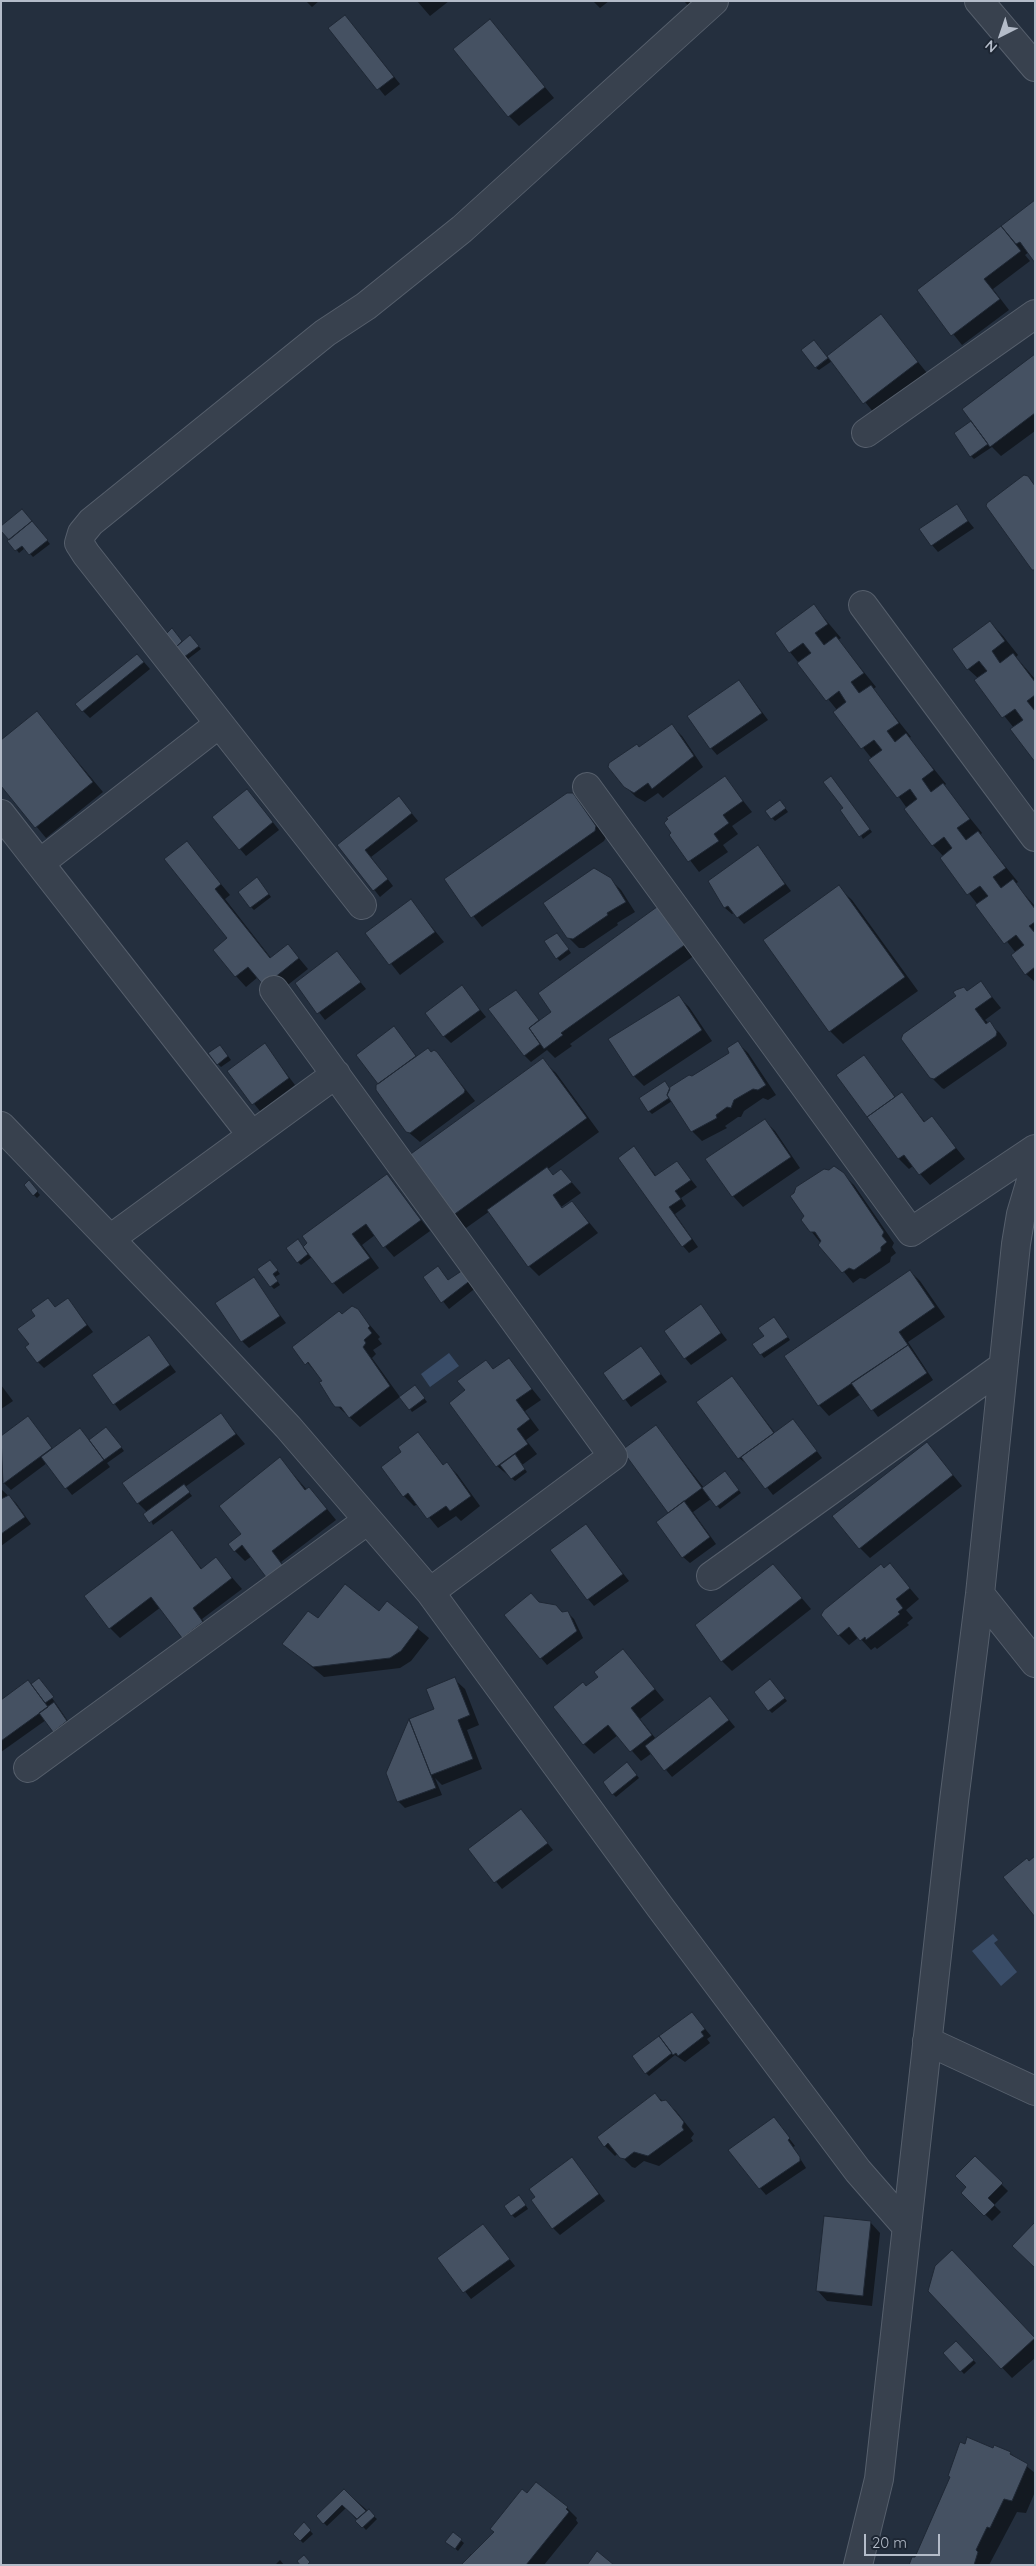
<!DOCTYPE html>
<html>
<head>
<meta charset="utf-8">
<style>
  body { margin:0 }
  #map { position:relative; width:1036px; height:2566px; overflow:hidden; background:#242f3e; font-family:Quicksand,sans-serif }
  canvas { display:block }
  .frame { position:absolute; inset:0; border:2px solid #b4bcc9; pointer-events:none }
  .north { position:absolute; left:976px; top:10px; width:50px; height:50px; -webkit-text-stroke:4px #1d2633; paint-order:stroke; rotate:221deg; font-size:14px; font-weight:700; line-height:20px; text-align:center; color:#b4bcc9 }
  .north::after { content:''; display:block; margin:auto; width:18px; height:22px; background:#b4bcc9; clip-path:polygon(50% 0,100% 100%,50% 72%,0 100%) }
  .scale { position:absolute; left:864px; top:2534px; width:76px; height:22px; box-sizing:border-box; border:2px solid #b4bcc9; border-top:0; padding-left:6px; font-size:15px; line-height:18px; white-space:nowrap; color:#b4bcc9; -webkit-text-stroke:4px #1d2633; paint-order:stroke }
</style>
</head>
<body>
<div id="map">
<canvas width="1036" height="2566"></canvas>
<div class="frame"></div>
<div class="north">N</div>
<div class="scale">20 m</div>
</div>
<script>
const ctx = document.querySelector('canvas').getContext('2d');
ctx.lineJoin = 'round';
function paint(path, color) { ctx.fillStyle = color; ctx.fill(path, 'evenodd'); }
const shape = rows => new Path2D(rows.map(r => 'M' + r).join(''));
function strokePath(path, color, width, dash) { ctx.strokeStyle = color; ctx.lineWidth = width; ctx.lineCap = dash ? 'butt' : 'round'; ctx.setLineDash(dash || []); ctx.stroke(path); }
paint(shape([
  [449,1353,459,1366,430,1387,421,1374],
  [993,1934,998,1940,994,1943,1017,1972,1001,1986,972,1951]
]), '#394c67');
paint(shape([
  [306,1,319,1,312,7],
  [417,1,449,1,430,16],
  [593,1,609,1,600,8],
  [684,1,712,1,697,15],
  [490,21,554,98,519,126,509,116],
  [351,23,400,84,385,96,330,28],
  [1035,201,1029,252,1025,255,1030,261,993,289,1009,310,962,345,918,290],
  [881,316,927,373,874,413,832,361,819,370,816,368],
  [1035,356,1035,431,1001,456,992,447,974,459,971,456,971,423],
  [956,506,974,528,938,552,932,545],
  [25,514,50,544,33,557,25,548,19,553,1,529],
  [814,606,841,638,838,640,876,687,873,689,911,737,909,738,946,784,944,786,982,833,980,835,1018,882,1015,884,1035,906,1035,982,1026,974,1016,953,941,858,944,857,933,845,872,759,835,712,837,710,790,652],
  [990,622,1003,636,1018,655,1016,657,1035,679,1035,760,1014,728,976,681,979,679,968,669],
  [175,633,183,643,193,640,201,649,188,659,167,634],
  [144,662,150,669,90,718,83,711],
  [739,681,768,720,717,755,711,748],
  [37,713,103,792,46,838,1,784],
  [672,726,682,736,703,767,663,798,658,793,645,802,636,797,625,786,640,748],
  [725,778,752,812,732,826,738,834,723,845,728,852,699,872,671,835],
  [834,780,872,832,863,839,845,808],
  [573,796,606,837,604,841,482,927,445,880],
  [253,797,279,830,246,856,240,849],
  [405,805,418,821,371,857,393,886,380,897,339,845],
  [783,805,788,812,775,821,772,818],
  [187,843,230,895,225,899,271,958,288,945,308,969,275,995,258,977,246,987,236,976,229,938],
  [758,847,791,891,744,924,734,913,732,914,725,908,710,881],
  [610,879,621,890,635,912,617,923,618,925,584,948,579,948,568,937],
  [260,882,271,897,254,910,251,907],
  [838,887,852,900,918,991,843,1044,830,1031],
  [411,901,444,942,400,975,367,933],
  [661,906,695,955,570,1044,572,1046,555,1058,547,1050,531,1062,524,1055,516,992,540,1021,553,1012],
  [560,938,571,953,560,961,557,958],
  [337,953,366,989,325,1020,296,983],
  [981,983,1001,1008,985,1020,1000,1033,1007,1043,1006,1046,944,1089,942,1088,931,1077,968,992],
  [462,987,486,1017,451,1043,444,1036],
  [679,997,689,1007,712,1041,644,1086,634,1076],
  [394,1028,417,1057,436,1053,475,1101,420,1142,407,1131,377,1089],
  [738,1043,748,1053,776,1095,768,1100,763,1098,744,1111,741,1117,738,1117,725,1126,727,1128,702,1141,692,1131,672,1101,652,1114,649,1111,670,1090,731,1053],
  [265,1045,295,1085,260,1111,228,1072],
  [223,1049,231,1060,221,1067,218,1064],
  [864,1057,896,1098,901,1094,925,1122,932,1118,965,1159,930,1185,913,1166,909,1169,899,1159,838,1075],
  [542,1060,556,1073,599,1132,548,1169,554,1176,561,1170,581,1193,561,1207,563,1209,572,1202,598,1233,539,1276,529,1266,490,1211,466,1228,453,1215],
  [764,1120,775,1131,800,1168,743,1207,733,1196,707,1159],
  [634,1148,657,1177,677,1162,697,1187,681,1198,686,1206,675,1214,698,1247,689,1253,683,1246],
  [829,1172,843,1174,854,1185,894,1243,892,1247,896,1253,891,1257,890,1262,865,1279,860,1278,853,1283,811,1231],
  [387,1176,430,1231,394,1257,375,1235,362,1245,379,1268,343,1294,312,1257,301,1265,298,1262,308,1243],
  [32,1185,40,1195,37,1198,34,1195],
  [273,1265,280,1274,275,1277,280,1285,274,1289,271,1286],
  [438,1267,449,1281,469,1267,482,1283,449,1309,424,1277],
  [910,1271,920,1281,945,1317,908,1342,933,1380,878,1417,861,1394,829,1416,819,1405,786,1356],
  [253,1279,286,1323,249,1348,242,1341],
  [48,1299,56,1308,74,1307,93,1332,44,1368,38,1362,31,1345,37,1316],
  [701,1306,727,1340,691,1365,685,1358],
  [357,1310,380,1337,378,1339,382,1344,373,1350,376,1354,372,1358,400,1397,360,1427,333,1402,324,1382,294,1347,342,1315],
  [777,1321,790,1340,764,1358,754,1344,766,1336],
  [149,1337,176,1372,120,1411,93,1375],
  [641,1348,667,1382,631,1407,605,1373],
  [508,1359,541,1400,525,1411,539,1430,526,1440,537,1454,522,1465,527,1472,515,1481,497,1466,466,1391,486,1361,494,1370],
  [732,1377,775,1433,793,1420,822,1458,773,1495,751,1467,739,1458],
  [1,1385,13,1401,1,1409],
  [418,1390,427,1402,412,1412,410,1409],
  [221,1415,245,1444,185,1487,192,1496,153,1525,147,1512,138,1503],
  [34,1425,53,1449,80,1429,90,1441,109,1431,124,1451,107,1463,110,1467,72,1495,47,1463,11,1490,1,1480,1,1438],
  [656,1427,704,1488,728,1476,741,1493,720,1509,711,1499,693,1512,716,1544,690,1563,683,1557,670,1513],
  [418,1433,444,1466,447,1464,457,1474,480,1506,461,1521,456,1516,438,1528,418,1504,414,1506,404,1496,383,1467,403,1452],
  [927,1443,962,1486,870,1558,860,1548],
  [280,1459,307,1490,309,1489,319,1499,336,1520,281,1562,296,1581,252,1556,245,1561,235,1551],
  [1,1489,16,1503,31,1524,1,1546],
  [586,1526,629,1581,594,1606,588,1599],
  [171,1532,202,1569,216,1559,242,1589,202,1619,213,1633,194,1647,161,1607,120,1638,110,1628],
  [890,1565,919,1599,906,1610,913,1618,907,1623,909,1625,877,1649,875,1647,871,1650,859,1637,849,1645,839,1635],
  [783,1576,811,1609,732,1671,722,1661],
  [387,1603,429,1638,411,1661,400,1668,324,1677,284,1644,318,1620,380,1612],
  [540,1604,562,1613,567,1612,574,1619,583,1638,547,1665,541,1658],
  [623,1650,664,1700,640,1719,656,1739,716,1704,735,1727,672,1777,652,1753,641,1761,618,1735,594,1754,584,1744,587,1687,600,1677],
  [39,1679,70,1724,57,1734,46,1720,1,1752,1,1702],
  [454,1679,465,1689,479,1725,467,1730,482,1769,442,1785,435,1778,442,1795,405,1808,398,1801,388,1773,410,1720,436,1710],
  [773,1683,787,1701,772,1713,769,1710],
  [630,1766,639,1778,616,1797,613,1794],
  [521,1810,553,1850,502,1889,470,1849],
  [692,2013,711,2036,707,2039,710,2043,685,2062,675,2055,649,2076,646,2073],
  [655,2095,676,2111,694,2134,691,2138,693,2141,659,2166,644,2161,635,2168,632,2167,618,2153,615,2156,605,2146],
  [774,2119,795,2146,793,2147,806,2168,766,2195,760,2188],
  [572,2158,605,2201,560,2235,553,2228],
  [975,2158,1008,2191,994,2205,1001,2212,992,2221,963,2193,968,2187],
  [522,2199,528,2209,515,2218,512,2215],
  [870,2222,880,2233,872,2306,827,2301,817,2290],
  [483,2225,515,2266,471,2299,439,2258],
  [962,2262,1035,2339,1035,2358,1012,2378,929,2291],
  [956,2342,976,2363,964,2374,945,2353],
  [993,2450,1010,2453,1035,2473,1035,2492,1026,2513,1017,2512,989,2565,911,2565],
  [536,2483,567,2508,577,2518,576,2520,578,2523,544,2565,463,2565,471,2554,473,2556],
  [344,2490,377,2519,366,2530,346,2508,327,2526,317,2516],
  [304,2524,313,2534,303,2543,294,2534],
  [453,2534,464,2543,458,2551,450,2544],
  [280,2560,284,2565,275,2565]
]), '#0007');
const building = shape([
  [345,15,394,77,377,90,328,28,345,15],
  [490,19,545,87,508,117,453,49,490,19],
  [1035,200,1035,263,1020,242,1016,244,1001,226,1035,200],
  [1001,226,1021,251,984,279,1000,299,951,336,917,290,1001,226],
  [881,314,918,362,863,404,827,356,881,314],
  [814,340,828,358,815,368,801,350,814,340],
  [1035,354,1035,413,990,447,962,409,1035,354],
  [971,421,988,444,970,457,954,433,971,421],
  [1024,475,1028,476,1035,486,1035,570,1032,570,986,506,987,503,1024,475],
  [957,504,968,521,931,546,919,529,957,504],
  [22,509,32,521,9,540,1,531,1,526,22,509],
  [32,521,48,540,29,555,22,546,15,551,7,541,32,521],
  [814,604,828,624,815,633,824,645,836,636,864,673,851,682,859,693,871,685,899,723,887,731,895,742,906,733,934,770,922,779,931,792,943,783,970,819,957,828,966,840,978,831,1006,868,993,877,1001,888,1013,879,1035,909,1035,922,1029,926,1035,933,1035,967,1025,975,1011,955,1024,945,1016,935,1004,944,975,905,988,896,980,886,967,895,940,858,952,848,944,837,932,846,904,809,917,799,910,789,897,798,868,760,882,750,874,740,861,749,833,712,846,702,839,691,826,701,797,663,811,653,803,643,789,653,775,633,814,604],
  [990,621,1005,641,992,651,1000,663,1013,653,1035,682,1035,695,1027,701,1035,711,1035,762,1010,729,1023,720,1015,709,1002,718,974,680,987,671,979,661,967,670,952,649,990,621],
  [172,628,182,641,176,647,166,634,172,628],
  [190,635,199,646,184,657,176,647,190,635],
  [137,654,144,662,82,712,75,704,137,654],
  [739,680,762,713,710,749,687,716,739,680],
  [37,711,93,782,35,828,1,786,1,740,37,711],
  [672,724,694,756,652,789,648,783,634,793,624,787,608,767,609,763,637,744,639,747,672,724],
  [725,776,743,801,723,815,729,823,714,834,719,841,688,862,669,835,671,833,664,823,668,819,666,818,725,776],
  [831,776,870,829,859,837,840,810,843,808,823,782,831,776],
  [247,789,273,822,239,850,212,817,247,789],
  [567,793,573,793,596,826,595,831,471,918,444,879,567,793],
  [399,796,412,813,365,850,388,879,373,891,337,845,399,796],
  [780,800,786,808,771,819,765,811,780,800],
  [187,841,221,884,215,889,270,958,288,944,299,958,264,986,248,967,235,977,213,950,227,938,164,859,187,841],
  [758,845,785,884,737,918,728,906,724,908,708,881,758,845],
  [594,868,611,878,626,902,607,913,608,915,573,939,567,938,543,903,594,868],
  [257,877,269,894,250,908,238,892,257,877],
  [839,885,905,977,829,1032,763,940,839,885],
  [411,899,435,932,389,965,365,933,411,899],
  [661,904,686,944,561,1033,563,1035,544,1049,529,1028,551,1012,538,993,661,904],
  [557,933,569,949,556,959,544,941,557,933],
  [337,951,361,982,317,1014,295,983,337,951],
  [981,981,992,997,975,1009,986,1024,990,1021,997,1032,996,1036,934,1079,930,1078,901,1039,903,1034,956,996,953,992,956,990,964,987,967,991,981,981],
  [462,985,480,1010,443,1037,425,1013,462,985],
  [516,990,539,1020,529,1028,540,1044,524,1056,488,1009,516,990],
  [679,995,702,1030,633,1077,608,1039,679,995],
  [394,1026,416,1056,378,1084,356,1055,394,1026],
  [738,1041,766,1085,758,1090,753,1089,734,1100,731,1108,727,1107,716,1115,717,1118,691,1132,667,1095,670,1087,689,1075,692,1076,729,1053,727,1048,738,1041],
  [265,1043,289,1078,252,1105,227,1071,265,1043],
  [220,1045,228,1056,217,1065,208,1053,220,1045],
  [428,1048,431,1052,434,1050,437,1052,465,1090,464,1093,410,1133,406,1132,376,1090,376,1085,428,1048],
  [864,1055,895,1097,867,1117,836,1075,864,1055],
  [543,1058,587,1118,452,1216,408,1156,543,1058],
  [665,1081,670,1089,667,1095,669,1098,648,1112,639,1098,665,1081],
  [902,1092,924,1122,932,1116,956,1148,919,1175,904,1155,898,1159,867,1117,902,1092],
  [765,1119,791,1157,732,1197,705,1159,765,1119],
  [634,1146,655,1176,677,1161,691,1180,675,1191,681,1199,669,1207,692,1239,682,1247,618,1158,634,1146],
  [834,1166,844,1173,884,1232,882,1236,887,1242,881,1247,881,1251,854,1270,849,1268,842,1273,818,1245,821,1241,815,1232,810,1232,801,1220,804,1216,790,1196,794,1193,796,1187,824,1169,829,1170,834,1166],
  [547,1167,553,1175,561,1169,572,1182,553,1195,562,1208,572,1201,589,1223,528,1267,487,1210,547,1167],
  [387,1174,421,1220,383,1248,366,1224,352,1234,370,1258,332,1284,303,1247,307,1243,302,1236,387,1174],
  [29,1180,38,1191,33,1196,24,1185,29,1180],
  [298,1239,308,1254,297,1263,286,1248,298,1239],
  [270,1260,278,1270,273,1274,278,1281,270,1287,257,1269,270,1260],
  [438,1266,448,1280,469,1266,476,1276,441,1303,423,1277,438,1266],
  [910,1270,935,1307,899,1332,908,1345,818,1406,784,1356,910,1270],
  [254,1277,280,1316,241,1342,215,1303,254,1277],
  [48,1298,55,1307,68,1298,87,1325,37,1363,25,1347,29,1344,17,1329,35,1316,31,1310,48,1298],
  [701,1304,721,1333,684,1359,664,1331,701,1304],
  [352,1306,358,1309,370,1326,368,1328,372,1333,364,1340,366,1343,363,1347,390,1386,349,1418,341,1407,335,1407,332,1403,319,1382,322,1381,308,1362,305,1365,292,1347,339,1311,342,1314,352,1306],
  [774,1317,788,1337,760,1355,752,1344,764,1336,758,1328,774,1317],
  [149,1335,170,1365,113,1405,92,1375,149,1335],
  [908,1345,927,1373,871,1411,851,1383,908,1345],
  [641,1346,661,1374,623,1401,603,1373,641,1346],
  [509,1358,532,1389,516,1400,530,1419,517,1429,528,1444,496,1467,449,1403,465,1390,457,1381,486,1360,493,1369,509,1358],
  [732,1376,774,1433,738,1459,696,1402,732,1376],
  [415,1385,425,1398,409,1410,399,1397,415,1385],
  [221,1413,236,1434,137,1504,122,1483,221,1413],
  [28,1416,52,1448,3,1484,1,1436,28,1416],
  [793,1419,817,1451,765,1489,741,1457,793,1419],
  [656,1425,702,1488,668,1513,622,1450,656,1425],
  [106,1427,122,1447,104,1460,89,1440,106,1427],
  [80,1428,104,1460,65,1489,41,1457,80,1428],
  [418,1432,443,1465,447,1462,471,1496,450,1511,446,1506,427,1519,408,1493,403,1497,381,1467,401,1452,398,1447,418,1432],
  [927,1442,953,1475,859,1549,832,1516,927,1442],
  [515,1454,525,1469,511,1479,500,1465,515,1454],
  [280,1457,305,1490,309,1487,327,1509,272,1551,287,1571,269,1581,242,1545,234,1552,228,1544,241,1534,219,1506,280,1457],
  [725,1471,739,1490,716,1507,702,1488,725,1471],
  [184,1484,190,1492,149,1523,143,1514,184,1484],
  [9,1495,25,1517,1,1534,1,1499,9,1495],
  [684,1501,710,1537,682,1558,656,1522,684,1501],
  [586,1524,623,1574,587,1600,550,1550,586,1524],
  [172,1530,201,1569,216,1557,232,1578,193,1608,203,1622,182,1638,151,1597,109,1629,84,1596,172,1530],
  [890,1563,910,1588,896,1599,903,1608,898,1612,900,1614,866,1640,865,1637,860,1641,849,1627,838,1636,821,1615,824,1610,881,1564,884,1568,890,1563],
  [773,1564,802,1598,721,1662,695,1625,773,1564],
  [345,1584,379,1611,387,1601,419,1627,401,1651,390,1658,313,1667,282,1644,308,1611,318,1618,345,1584],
  [531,1593,539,1602,556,1605,562,1612,568,1611,577,1631,540,1659,504,1615,531,1593],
  [623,1649,655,1689,631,1708,652,1735,630,1752,608,1725,583,1745,553,1707,583,1682,586,1686,598,1677,594,1672,623,1649],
  [455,1677,470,1715,458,1720,473,1759,431,1775,409,1719,434,1709,426,1689,455,1677],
  [39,1678,54,1697,45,1703,31,1684,39,1678],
  [770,1679,785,1698,768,1711,754,1692,770,1679],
  [28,1680,48,1707,1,1741,1,1700,28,1680],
  [710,1696,729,1720,664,1771,645,1746,710,1696],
  [54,1702,67,1721,53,1732,39,1713,54,1702],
  [409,1719,436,1788,397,1802,386,1773,409,1719],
  [627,1762,637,1775,612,1795,603,1782,627,1762],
  [521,1809,548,1843,494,1883,468,1849,521,1809],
  [1035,1856,1035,1917,1003,1877,1027,1858,1029,1861,1035,1856],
  [692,2012,705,2029,701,2032,704,2036,678,2056,676,2053,673,2055,659,2036,692,2012],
  [659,2036,672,2053,645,2074,632,2056,659,2036],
  [655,2093,661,2101,666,2100,684,2122,682,2127,684,2130,648,2156,634,2152,625,2159,620,2158,608,2143,604,2147,597,2137,655,2093],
  [774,2117,790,2138,788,2140,800,2157,800,2161,759,2189,728,2150,774,2117],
  [975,2156,1003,2183,988,2198,995,2205,984,2216,961,2193,966,2187,955,2176,975,2156],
  [572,2157,599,2194,552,2229,531,2200,535,2197,529,2189,572,2157],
  [519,2195,526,2205,511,2216,504,2206,519,2195],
  [824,2216,871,2221,863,2296,816,2291,824,2216],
  [1035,2222,1035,2268,1012,2246,1035,2222],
  [483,2224,510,2259,463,2293,437,2258,483,2224],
  [952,2250,1035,2338,1001,2369,928,2291,935,2266,952,2250],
  [956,2341,974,2360,960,2372,943,2353,956,2341],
  [967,2437,993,2448,994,2445,1011,2452,1010,2454,1028,2464,1012,2501,1004,2499,990,2528,987,2527,976,2550,978,2552,974,2565,909,2565,912,2557,915,2557,950,2477,948,2476,960,2442,965,2444,967,2437],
  [536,2482,568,2507,566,2509,569,2512,526,2565,461,2565,494,2532,490,2529,522,2489,527,2493,536,2482],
  [344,2489,366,2511,357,2519,342,2505,323,2524,316,2516,344,2489],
  [369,2509,375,2516,362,2528,355,2521,369,2509],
  [304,2522,311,2530,300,2541,293,2534,304,2522],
  [453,2532,462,2539,455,2549,445,2542,453,2532],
  [597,2551,614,2565,587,2565,597,2551],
  [304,2555,310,2562,307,2565,300,2565,297,2561,304,2555]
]);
paint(building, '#455162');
strokePath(building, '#1f2835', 1);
const minor = shape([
  [979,1,1035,67],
  [866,433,1035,314],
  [863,605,1035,837],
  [587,787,911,1232,1035,1149],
  [1,814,251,1134],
  [40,863,219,724],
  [362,905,86,554,79,543,82,533,91,522,325,333,366,306,462,229,714,1],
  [274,990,613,1456,430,1592],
  [1,1126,187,1319,288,1427,430,1592,660,1907,858,2171,907,2227],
  [110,1239,336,1074],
  [711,1576,1002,1367],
  [980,1594,1035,1663],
  [28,1768,368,1520],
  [927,2041,1035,2091],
  [858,2565,879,2479,954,1801,980,1594,1016,1244,1021,1214,1035,1167]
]);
strokePath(minor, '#565f6c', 30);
strokePath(minor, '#38414e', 28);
</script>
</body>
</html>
